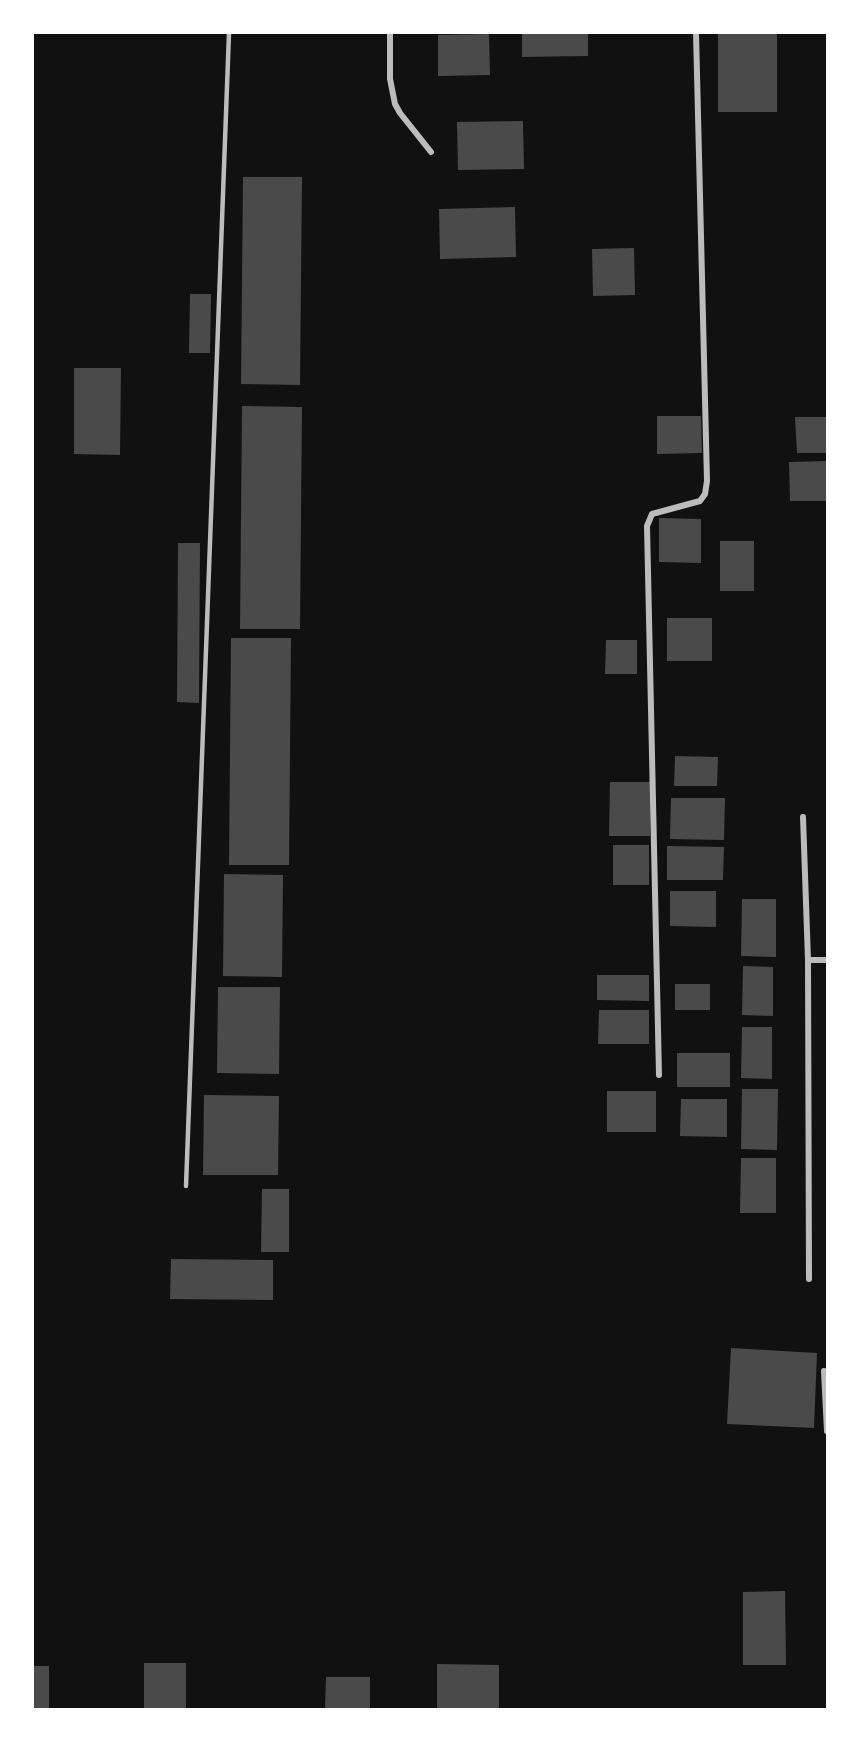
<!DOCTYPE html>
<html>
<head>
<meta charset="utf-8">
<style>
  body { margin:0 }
  #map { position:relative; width:860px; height:1742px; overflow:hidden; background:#111; font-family:Barlow,sans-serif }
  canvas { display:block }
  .frame { position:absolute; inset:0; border:34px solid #fff; pointer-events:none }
</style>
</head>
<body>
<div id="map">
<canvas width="860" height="1742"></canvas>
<div class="frame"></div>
</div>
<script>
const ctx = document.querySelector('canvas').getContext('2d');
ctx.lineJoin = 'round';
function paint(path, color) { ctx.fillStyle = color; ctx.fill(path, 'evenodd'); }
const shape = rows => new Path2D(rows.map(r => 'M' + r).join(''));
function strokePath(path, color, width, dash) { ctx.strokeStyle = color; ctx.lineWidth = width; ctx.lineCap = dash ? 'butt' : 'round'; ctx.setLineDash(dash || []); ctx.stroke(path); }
paint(shape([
  [522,33,588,33,588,56,522,57],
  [718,33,777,33,777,112,718,112],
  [489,34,490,75,438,76,438,35],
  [523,121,524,169,458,170,457,122],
  [243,177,302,177,300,385,241,384],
  [515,207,516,257,440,259,439,209],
  [634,248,635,295,593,296,592,249],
  [190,294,211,294,210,353,189,353],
  [74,368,121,368,120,455,74,454],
  [242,406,302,407,300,629,240,629],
  [657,416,701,416,702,453,657,454],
  [795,417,827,417,827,453,797,453],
  [827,461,827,501,790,501,789,462],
  [659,518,701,519,701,563,659,562],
  [720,541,754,541,754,591,720,591],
  [178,543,200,543,199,703,177,702],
  [667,618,712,618,712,661,667,661],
  [231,638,291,638,289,865,229,865],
  [606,640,637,640,637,674,605,674],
  [675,756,718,757,717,786,674,786],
  [610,782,651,782,650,836,609,836],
  [671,798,725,798,724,840,670,839],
  [613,845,649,845,649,885,613,885],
  [667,846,724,847,723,880,667,880],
  [224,874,283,875,282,977,223,976],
  [670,891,716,891,716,927,670,926],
  [742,899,776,899,776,957,741,956],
  [743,966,773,967,773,1016,742,1015],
  [597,975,649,975,649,1001,597,1000],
  [675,984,710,984,710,1010,675,1010],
  [218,987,280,987,279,1074,217,1073],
  [599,1010,649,1010,649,1044,598,1044],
  [742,1027,772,1027,772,1079,741,1078],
  [677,1053,730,1053,730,1087,677,1087],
  [742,1089,778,1089,777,1150,741,1149],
  [607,1091,656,1091,656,1132,607,1132],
  [204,1095,279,1096,278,1175,203,1175],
  [681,1099,727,1099,727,1137,680,1136],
  [741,1158,776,1158,776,1213,740,1213],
  [262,1189,289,1189,289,1252,261,1252],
  [171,1259,273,1260,273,1300,170,1299],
  [731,1348,817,1353,814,1428,727,1424],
  [785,1591,786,1665,743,1665,743,1592],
  [144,1663,186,1663,186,1709,144,1709],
  [437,1664,499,1665,499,1709,437,1709],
  [33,1666,49,1666,49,1709,33,1709],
  [326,1677,370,1677,370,1709,325,1709]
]), '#4a4a4a');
strokePath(shape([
  [186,1186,229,33]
]), '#bcbcbc', 4.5);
strokePath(shape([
  [390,33,390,79,395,104,400,113,431,152],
  [803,817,808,960,827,960],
  [808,960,809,1279],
  [659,1075,647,526,652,514,700,501,705,494,707,481,696,33],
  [824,1371,827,1431]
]), '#bcbcbc', 6);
</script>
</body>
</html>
